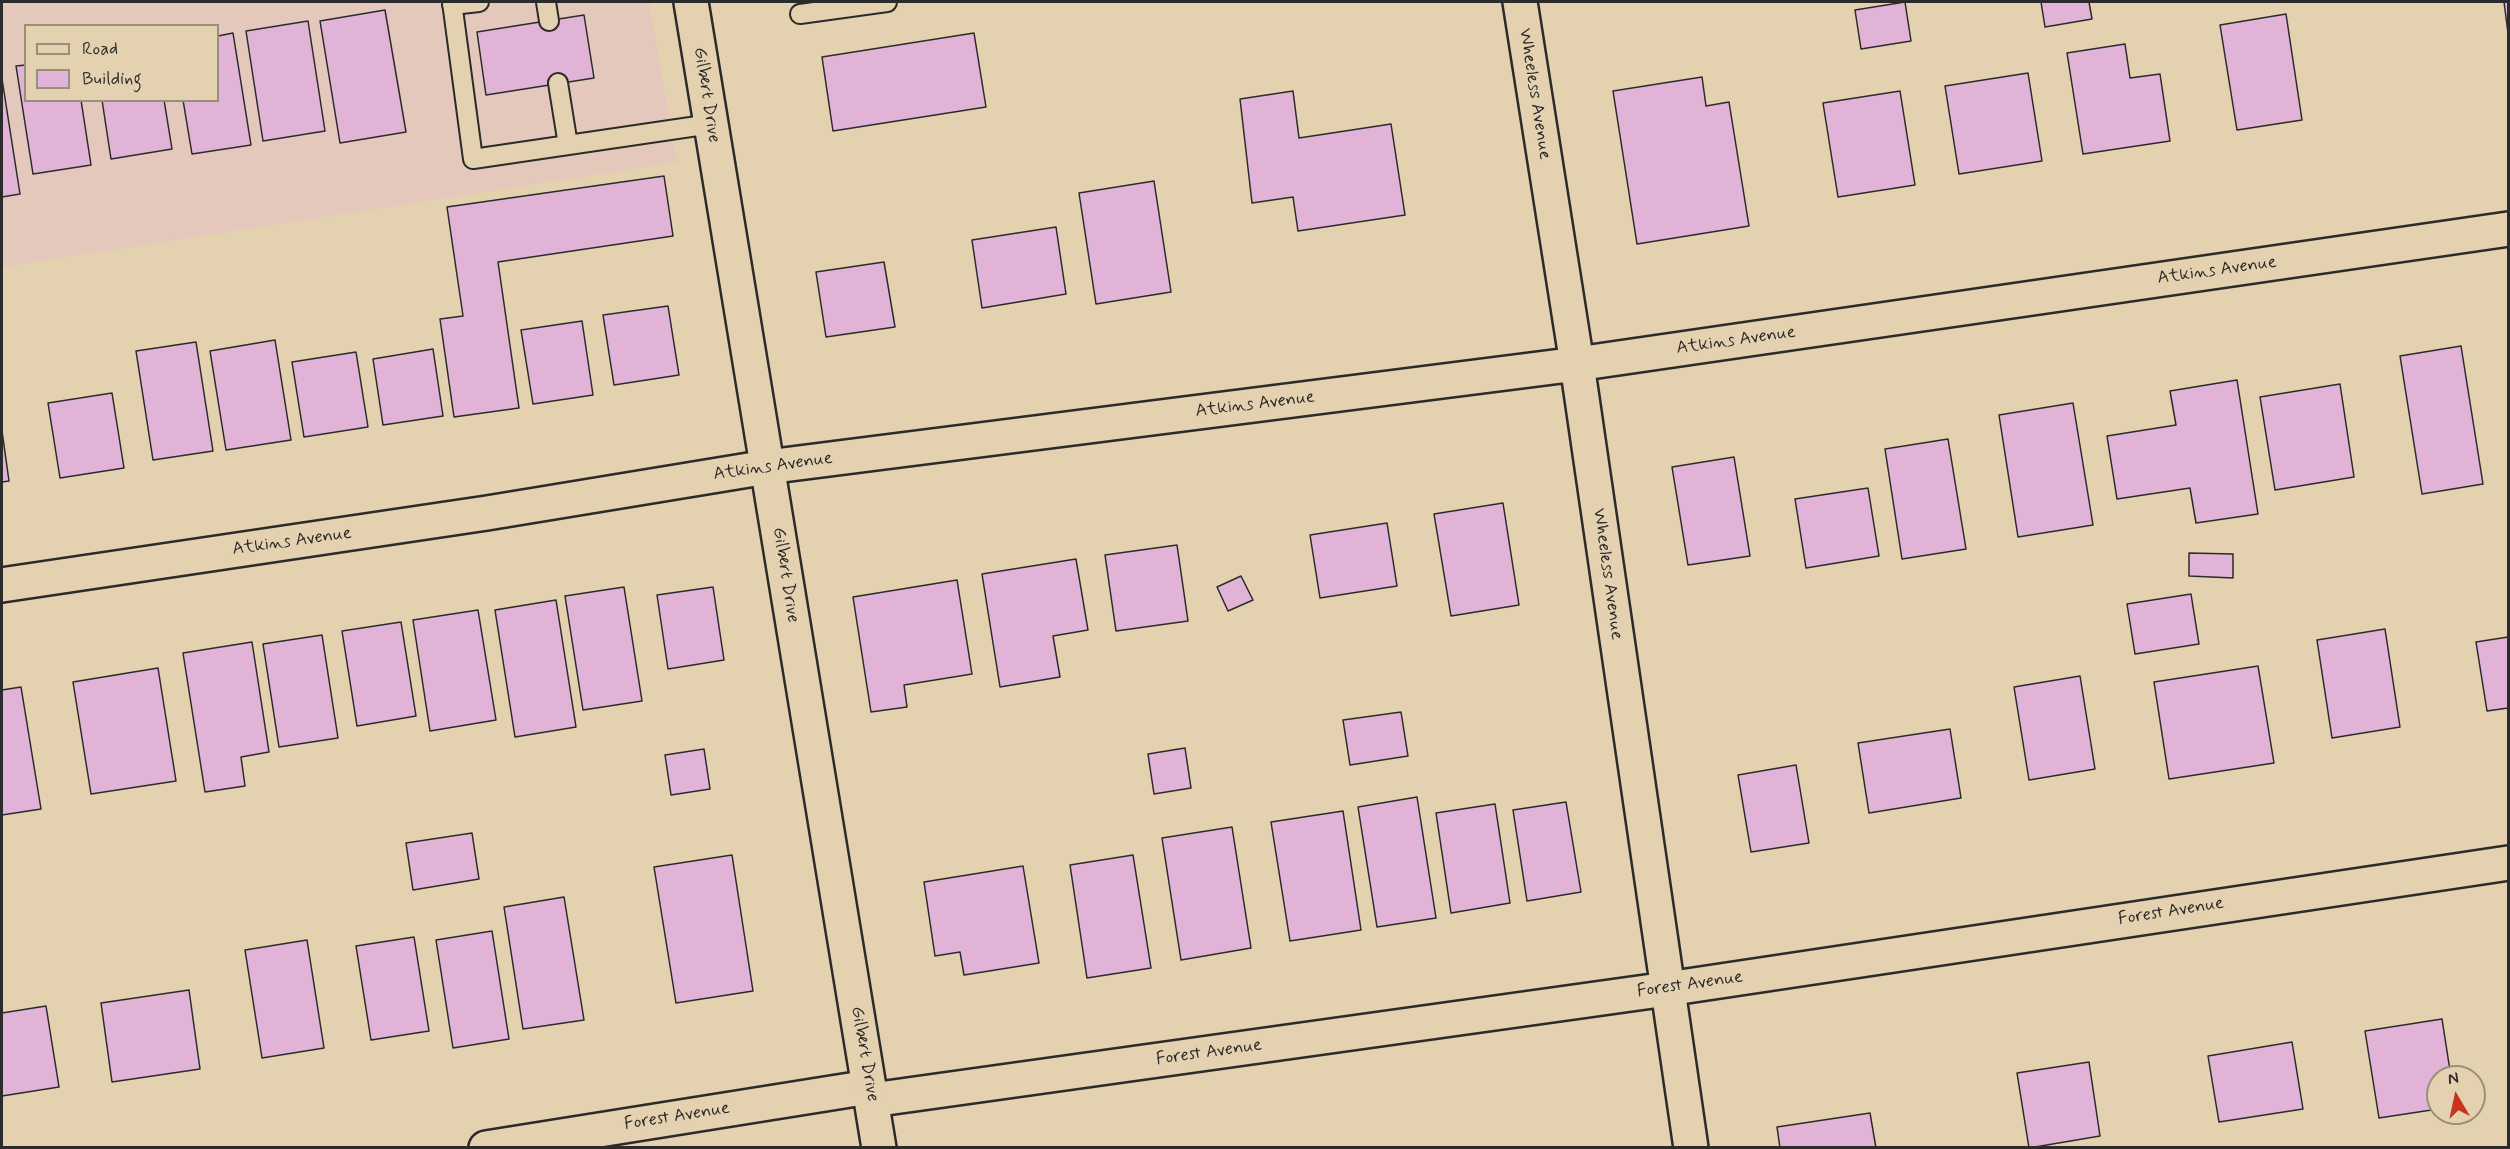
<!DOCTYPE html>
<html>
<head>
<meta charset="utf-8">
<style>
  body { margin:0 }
  #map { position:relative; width:2510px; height:1149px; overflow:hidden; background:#e4d1af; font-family:Mynerve,sans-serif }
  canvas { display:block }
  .frame { position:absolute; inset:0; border:3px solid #2b2b2b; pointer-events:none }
  .legend { position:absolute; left:24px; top:24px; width:195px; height:78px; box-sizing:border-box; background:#e4d1af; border:2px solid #9a8f7a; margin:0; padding:8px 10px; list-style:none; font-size:18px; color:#2b2b2b }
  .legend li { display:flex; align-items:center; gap:12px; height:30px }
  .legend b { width:30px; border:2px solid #9a8f7a }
  .north { position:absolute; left:2426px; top:1065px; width:60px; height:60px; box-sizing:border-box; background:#e4d1af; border:2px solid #9a8f7a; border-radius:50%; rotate:351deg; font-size:16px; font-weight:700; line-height:24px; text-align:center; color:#2b2b2b }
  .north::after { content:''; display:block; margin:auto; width:21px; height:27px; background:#c8321e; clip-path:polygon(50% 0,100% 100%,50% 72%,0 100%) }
</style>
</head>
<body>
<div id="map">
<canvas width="2510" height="1149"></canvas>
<div class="frame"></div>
<ul class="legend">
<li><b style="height:8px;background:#e4d1af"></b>Road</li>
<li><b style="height:16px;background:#e1b4d7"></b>Building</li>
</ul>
<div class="north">N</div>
</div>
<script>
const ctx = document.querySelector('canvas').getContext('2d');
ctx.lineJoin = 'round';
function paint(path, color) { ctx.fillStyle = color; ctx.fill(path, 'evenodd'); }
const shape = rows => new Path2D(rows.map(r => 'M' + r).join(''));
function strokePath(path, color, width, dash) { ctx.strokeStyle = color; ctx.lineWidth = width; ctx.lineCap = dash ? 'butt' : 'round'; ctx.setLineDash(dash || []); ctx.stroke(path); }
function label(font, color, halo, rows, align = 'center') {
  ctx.font = font + ' Mynerve,sans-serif'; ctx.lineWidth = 4.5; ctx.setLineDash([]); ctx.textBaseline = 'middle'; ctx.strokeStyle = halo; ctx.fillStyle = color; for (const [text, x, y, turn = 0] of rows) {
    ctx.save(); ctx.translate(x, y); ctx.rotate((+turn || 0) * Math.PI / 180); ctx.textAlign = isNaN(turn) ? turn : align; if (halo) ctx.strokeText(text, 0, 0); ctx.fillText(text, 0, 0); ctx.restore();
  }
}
paint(shape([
  [2,2,649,2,677,162,2,267],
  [26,26,218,26,218,100,26,100]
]), '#e3c8bb');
const building = shape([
  [1905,2,1911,41,1861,49,1855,10,1905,2],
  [2041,2,2089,2,2092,19,2045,27,2041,2],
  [2504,2,2508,2,2508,33,2504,2],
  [385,10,406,132,340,143,320,21,385,10],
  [2286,14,2302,120,2237,130,2220,25,2286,14],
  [584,15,594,78,486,95,477,32,584,15],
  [308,21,325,131,263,141,246,31,308,21],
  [233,33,251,145,192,154,183,100,218,100,218,36,233,33],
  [974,33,986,107,833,131,822,57,974,33],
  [2125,44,2130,78,2160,74,2170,141,2083,154,2067,53,2125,44],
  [26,65,26,100,81,100,91,165,33,174,16,66,26,65],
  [2028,73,2042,161,1959,174,1945,86,2028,73],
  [1702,77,1706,106,1729,102,1749,226,1637,244,1613,91,1702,77],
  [2,79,20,194,2,197,2,79],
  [1293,91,1299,138,1391,124,1405,215,1298,231,1293,197,1252,203,1240,99,1293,91],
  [1900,91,1915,185,1838,197,1823,103,1900,91],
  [102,100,164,100,172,149,111,159,102,100],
  [664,176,673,236,498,262,519,408,454,417,440,319,463,316,447,207,664,176],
  [1154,181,1171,292,1096,304,1079,193,1154,181],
  [1056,227,1066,294,982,308,972,240,1056,227],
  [884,262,895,327,826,337,816,272,884,262],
  [668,306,679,375,614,385,603,315,668,306],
  [582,321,593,395,533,404,521,330,582,321],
  [275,340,291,440,226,450,210,351,275,340],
  [196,342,213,451,153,460,136,351,196,342],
  [2461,346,2483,484,2422,494,2400,356,2461,346],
  [433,349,443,416,383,425,373,359,433,349],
  [356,352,368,427,304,437,292,362,356,352],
  [2237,380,2258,514,2196,523,2190,488,2117,499,2107,436,2176,425,2170,391,2237,380],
  [2340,384,2354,477,2275,490,2260,397,2340,384],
  [112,393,124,468,60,478,48,403,112,393],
  [2073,403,2093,525,2018,537,1999,415,2073,403],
  [2,431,9,481,2,482,2,431],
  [1948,439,1966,549,1902,559,1885,449,1948,439],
  [1734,457,1750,556,1688,565,1672,467,1734,457],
  [1868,488,1879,556,1806,568,1795,499,1868,488],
  [1503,503,1519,605,1451,616,1434,514,1503,503],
  [1387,523,1397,586,1320,598,1310,535,1387,523],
  [1177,545,1188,621,1116,631,1105,555,1177,545],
  [2189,553,2233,554,2233,578,2189,576,2189,553],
  [1076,559,1088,630,1053,636,1060,677,1000,687,982,574,1076,559],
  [1241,576,1253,600,1228,611,1217,587,1241,576],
  [957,580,972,674,904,685,907,707,871,712,853,597,957,580],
  [624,587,642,701,583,710,565,596,624,587],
  [713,587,724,660,668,669,657,595,713,587],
  [2191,594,2199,644,2135,654,2127,604,2191,594],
  [556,600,576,727,515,737,495,610,556,600],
  [478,610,496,720,430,731,413,620,478,610],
  [401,622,416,716,357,726,342,631,401,622],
  [2385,629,2400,727,2332,738,2317,640,2385,629],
  [322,635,338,738,279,747,263,644,322,635],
  [2508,637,2508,708,2487,711,2476,642,2508,637],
  [252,642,269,752,241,757,245,786,205,792,183,653,252,642],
  [2258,666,2274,763,2169,779,2154,682,2258,666],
  [158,668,176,781,91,794,73,682,158,668],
  [2080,676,2095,769,2029,780,2014,687,2080,676],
  [21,687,41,809,2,815,2,690,21,687],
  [1401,712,1408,756,1350,765,1343,720,1401,712],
  [1950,729,1961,798,1869,813,1858,743,1950,729],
  [1185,748,1191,788,1154,794,1148,754,1185,748],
  [704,749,710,789,671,795,665,755,704,749],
  [1796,765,1809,843,1751,852,1738,775,1796,765],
  [1417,797,1436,918,1377,927,1358,807,1417,797],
  [1566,802,1581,892,1527,901,1513,810,1566,802],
  [1495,804,1510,903,1451,913,1436,813,1495,804],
  [1343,811,1361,930,1290,941,1271,822,1343,811],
  [1232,827,1251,948,1181,960,1162,838,1232,827],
  [472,833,479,879,413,890,406,843,472,833],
  [732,855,753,991,676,1003,654,867,732,855],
  [1133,855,1151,968,1087,978,1070,865,1133,855],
  [1023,866,1039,963,964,975,960,952,935,956,924,882,1023,866],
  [564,897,584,1020,523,1029,504,907,564,897],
  [492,931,509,1039,453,1048,436,940,492,931],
  [414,937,429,1031,371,1040,356,946,414,937],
  [307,940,324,1048,262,1058,245,950,307,940],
  [189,990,200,1069,112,1082,101,1003,189,990],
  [46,1006,59,1087,2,1096,2,1013,46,1006],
  [2442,1019,2451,1077,2438,1077,2438,1109,2379,1118,2365,1031,2442,1019],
  [2292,1042,2303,1109,2219,1122,2208,1056,2292,1042],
  [2089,1062,2100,1136,2029,1148,2017,1073,2089,1062],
  [1870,1113,1876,1148,1780,1148,1777,1127,1870,1113]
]);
paint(building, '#e1b4d7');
strokePath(building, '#2b2b2b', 1.5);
const lane = shape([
  [452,2,473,159,711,124],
  [546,2,549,21],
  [452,5,479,2],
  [800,14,887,2],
  [558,83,568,145]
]);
const street = shape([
  [1520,2,1577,364,1691,1148],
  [2,585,487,513,767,467,1577,364,2508,229],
  [872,1100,1667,989,2508,863],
  [486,1148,869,1087]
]);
const secondary = shape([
  [691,2,879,1148]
]);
strokePath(lane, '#2b2b2b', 22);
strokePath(street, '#2b2b2b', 38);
strokePath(secondary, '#2b2b2b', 38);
strokePath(lane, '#e4d1af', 18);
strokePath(street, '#e4d1af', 33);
strokePath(secondary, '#e4d1af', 33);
label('18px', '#2b2b2b', '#e4d1af', [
  ["Wheeless Avenue",1534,94,81],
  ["Gilbert Drive",706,95,81],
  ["Atkins Avenue",2217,271,-8],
  ["Atkins Avenue",1736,341,-8],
  ["Atkins Avenue",1255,405,-7],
  ["Atkins Avenue",773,467,-8],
  ["Atkins Avenue",292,542,-8],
  ["Wheeless Avenue",1607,574,82],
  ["Gilbert Drive",785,575,81],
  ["Forest Avenue",2171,912,-9],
  ["Forest Avenue",1690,985,-8],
  ["Forest Avenue",1209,1053,-8],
  ["Gilbert Drive",864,1054,80],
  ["Forest Avenue",677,1117,-9]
]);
</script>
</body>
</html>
